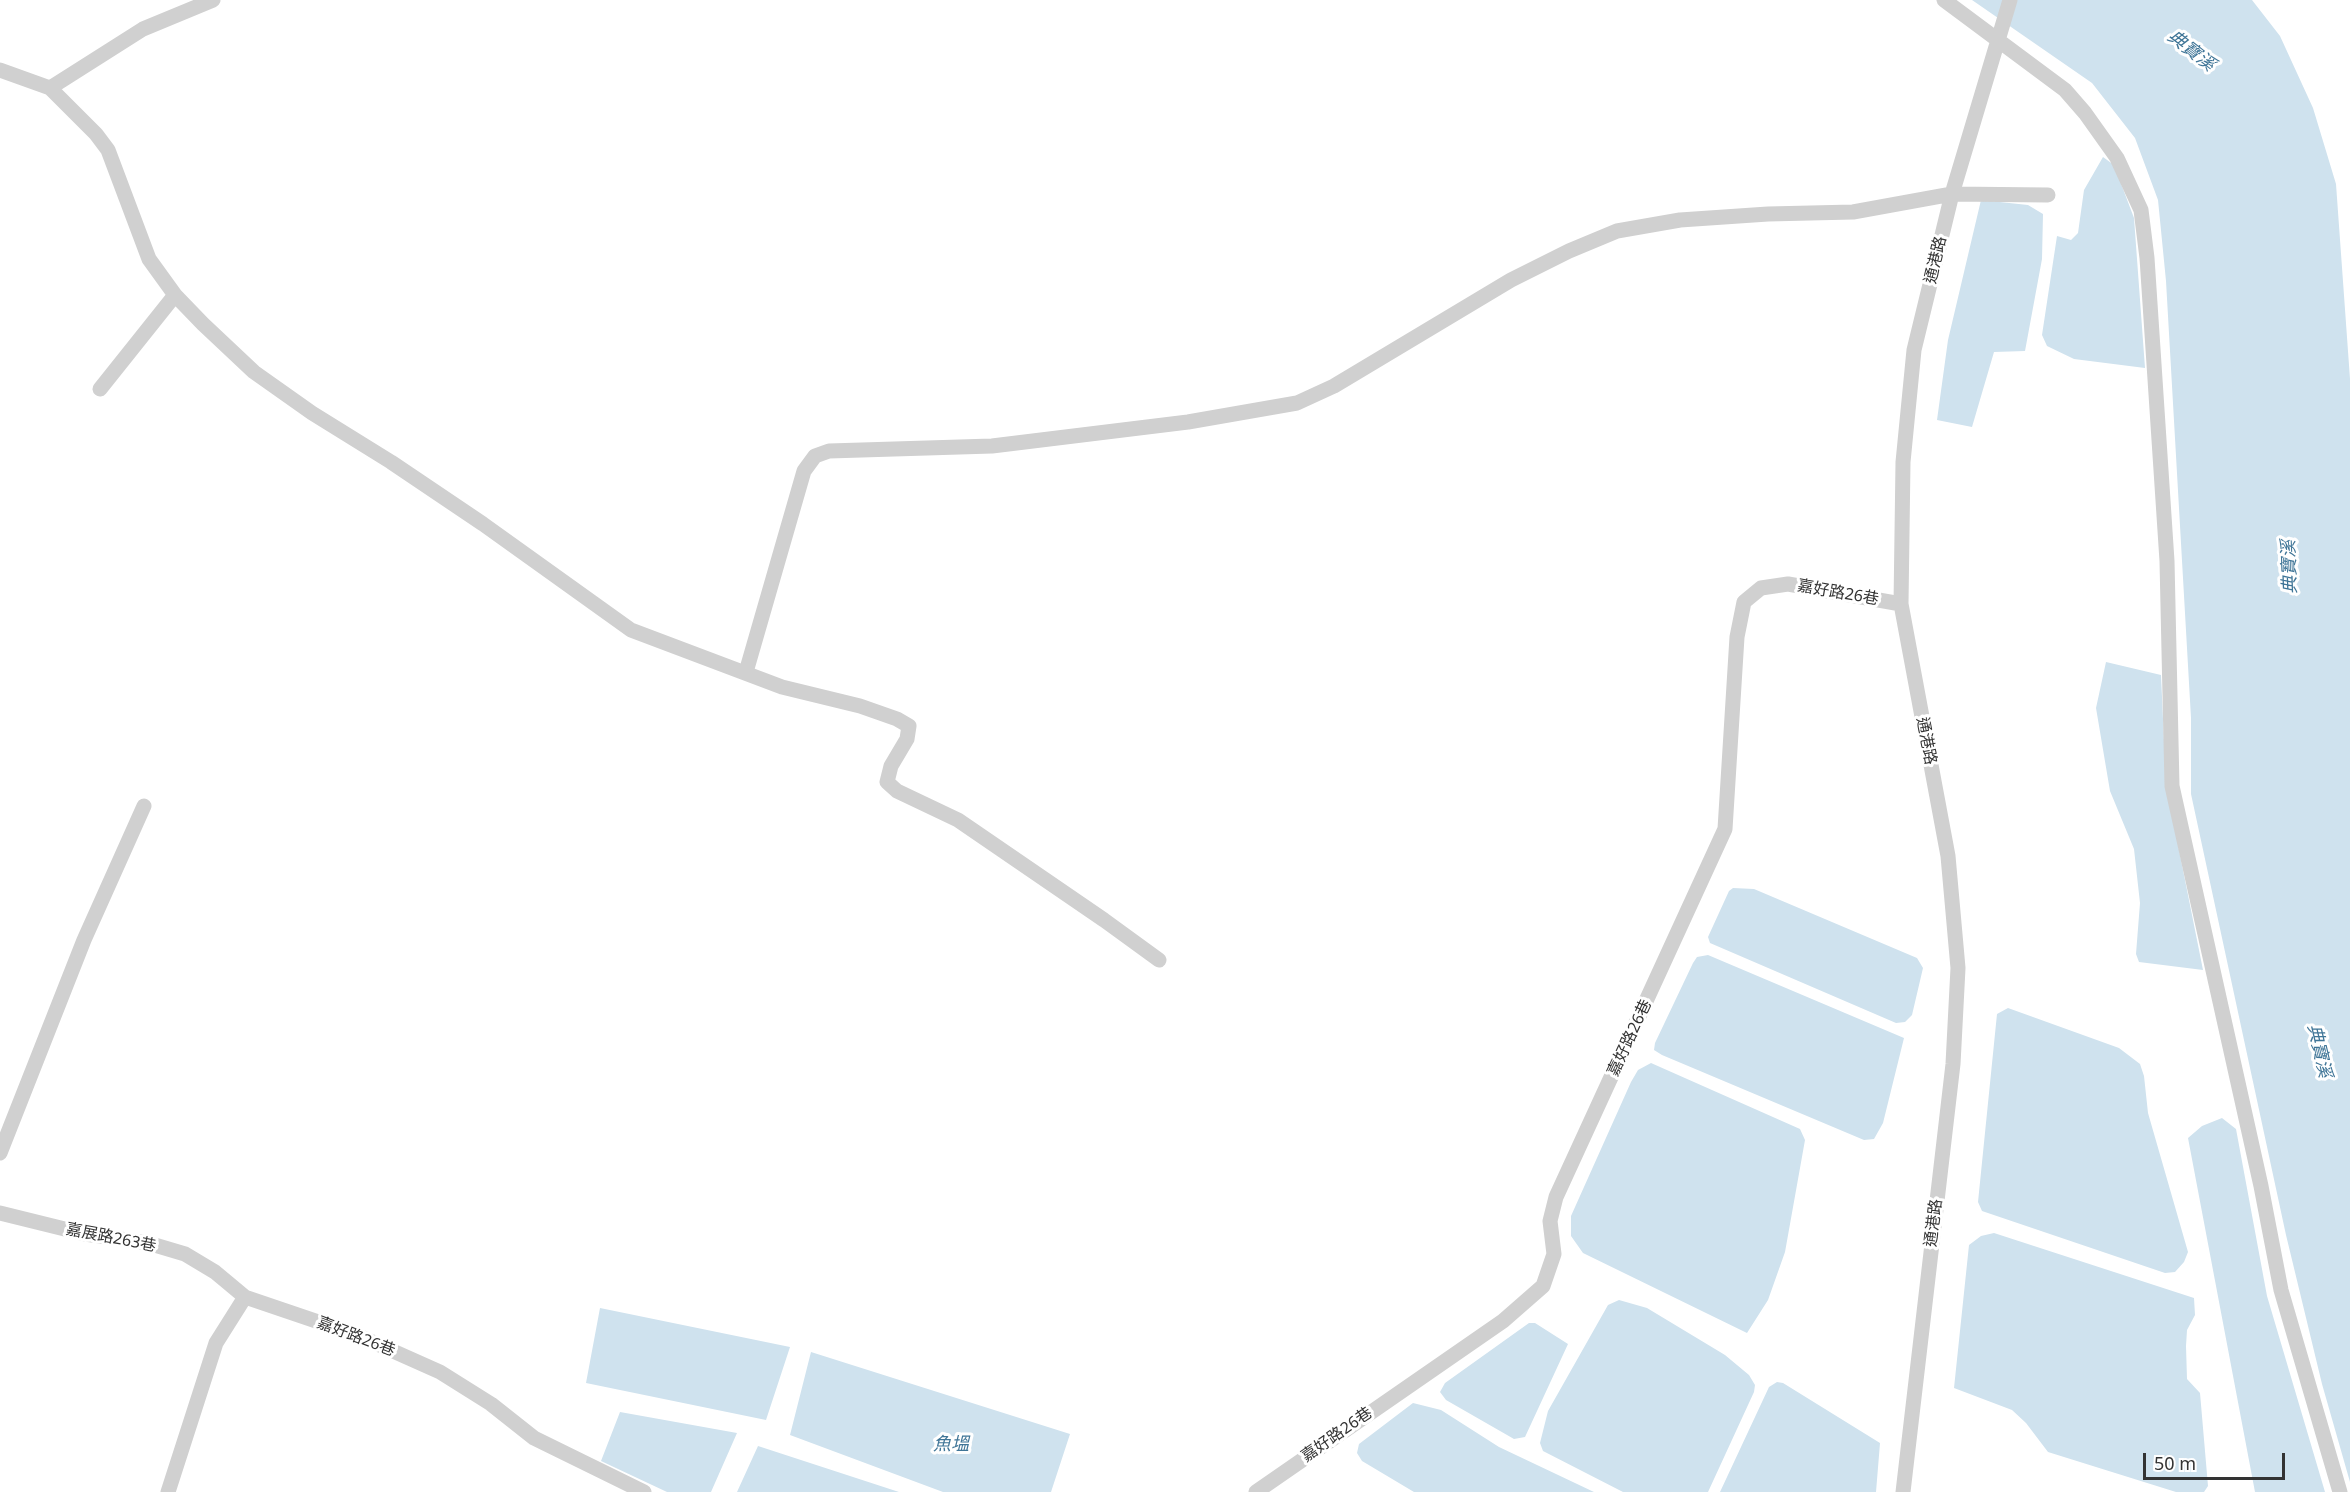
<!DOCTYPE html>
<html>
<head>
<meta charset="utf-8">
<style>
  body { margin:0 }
  #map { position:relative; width:2350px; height:1492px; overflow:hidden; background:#fff; font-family:"Noto Sans",sans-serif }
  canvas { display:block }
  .scale { position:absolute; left:2143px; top:1453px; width:142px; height:27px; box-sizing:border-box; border:3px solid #333; border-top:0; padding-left:8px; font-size:18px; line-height:21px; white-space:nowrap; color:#333; -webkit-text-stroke:4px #fff; paint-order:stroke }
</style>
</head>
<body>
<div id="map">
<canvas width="2350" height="1492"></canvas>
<div class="scale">50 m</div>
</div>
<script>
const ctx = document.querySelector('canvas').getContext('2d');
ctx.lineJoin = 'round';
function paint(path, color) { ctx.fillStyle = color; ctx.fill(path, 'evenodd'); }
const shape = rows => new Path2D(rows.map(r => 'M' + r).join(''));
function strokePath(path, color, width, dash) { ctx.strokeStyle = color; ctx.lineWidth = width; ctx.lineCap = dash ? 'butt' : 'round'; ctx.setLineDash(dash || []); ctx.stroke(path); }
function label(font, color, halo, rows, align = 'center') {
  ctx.font = font + ' "Noto Sans","Noto Sans TC",sans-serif'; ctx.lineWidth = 6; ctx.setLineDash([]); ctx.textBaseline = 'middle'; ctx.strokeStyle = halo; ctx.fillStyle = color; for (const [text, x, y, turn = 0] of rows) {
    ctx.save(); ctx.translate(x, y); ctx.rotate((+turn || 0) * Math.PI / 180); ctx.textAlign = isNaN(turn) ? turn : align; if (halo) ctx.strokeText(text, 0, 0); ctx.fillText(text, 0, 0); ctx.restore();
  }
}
paint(shape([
  [1972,0,2252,0,2280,36,2313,108,2336,184,2350,379,2350,1482,2322,1384,2286,1235,2191,794,2191,718,2166,281,2158,200,2135,138,2092,83],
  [2103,157,2114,165,2134,218,2145,368,2074,359,2047,346,2042,335,2057,236,2071,240,2078,233,2084,190],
  [1981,200,2028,205,2043,214,2042,259,2025,351,1994,352,1972,427,1937,420,1948,340],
  [2106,662,2161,675,2166,785,2203,970,2139,962,2136,954,2140,903,2134,849,2110,791,2096,708],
  [1733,888,1754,889,1917,958,1923,968,1912,1015,1905,1022,1896,1023,1710,943,1708,937,1729,891],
  [1708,955,1904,1038,1883,1123,1874,1139,1864,1140,1662,1055,1654,1050,1655,1043,1693,963,1697,957],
  [2008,1008,2119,1048,2140,1064,2144,1076,2148,1113,2188,1252,2184,1262,2175,1272,2165,1273,1982,1211,1978,1202,1997,1014],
  [1651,1063,1800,1129,1805,1140,1785,1252,1768,1300,1747,1333,1583,1253,1571,1236,1571,1216,1631,1082,1638,1070],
  [2222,1118,2236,1129,2267,1296,2325,1492,2255,1492,2188,1138,2202,1126],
  [1994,1233,2194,1298,2195,1315,2187,1330,2186,1346,2187,1379,2200,1393,2208,1486,2204,1492,2176,1492,2048,1452,2026,1423,2012,1410,1954,1388,1969,1245,1981,1236],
  [1619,1300,1647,1308,1725,1355,1749,1375,1755,1385,1754,1392,1708,1492,1623,1492,1543,1451,1540,1443,1548,1411,1608,1305],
  [600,1308,790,1347,766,1420,586,1383],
  [1529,1323,1535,1323,1568,1344,1525,1437,1514,1439,1446,1400,1440,1392,1445,1383],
  [811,1352,1070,1434,1051,1492,943,1492,790,1435],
  [1777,1382,1783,1383,1880,1443,1876,1492,1720,1492,1769,1387],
  [1413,1403,1441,1410,1499,1447,1594,1492,1414,1492,1362,1461,1357,1453,1359,1444],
  [620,1412,737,1433,711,1492,667,1492,601,1461],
  [758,1446,899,1492,737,1492]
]), '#cfe2ee');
strokePath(shape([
  [1944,0,2065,90,2085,113,2117,158,2141,210,2147,258,2167,561,2172,786,2261,1186,2281,1290,2340,1492],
  [0,70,50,88,96,134,108,150,149,259,175,295,203,324,254,372,312,413,391,462,483,524,631,630,782,687,860,706,897,719,909,726,907,739,891,766,887,782,897,791,958,820,1104,920,1159,960],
  [50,88,143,29,213,0],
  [100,389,175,295],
  [746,672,804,471,815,456,829,451,992,446,1188,422,1297,403,1334,386,1511,280,1569,251,1617,231,1680,220,1768,214,1853,212,1952,194,2048,195],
  [0,1153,84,940,144,806],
  [0,1213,85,1234,148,1243,185,1254,215,1272,245,1297,357,1335,440,1372,491,1404,534,1438,644,1492],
  [168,1492,216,1343,245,1297],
  [1256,1492,1503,1321,1543,1286,1554,1254,1550,1221,1556,1197,1725,829,1737,637,1744,602,1761,588,1788,584,1901,604],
  [1903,1492,1953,1064,1958,968,1948,856,1901,604,1903,462,1914,350,1952,194,2010,0]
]), '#d0d0d0', 15);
label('16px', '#333', '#fff', [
  ["通港路",1936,260,-77],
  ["嘉好路26巷",1838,593,10],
  ["通港路",1926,741,79],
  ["嘉好路26巷",1630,1038,-65],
  ["通港路",1934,1223,-83],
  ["嘉展路263巷",111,1238,11],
  ["嘉好路26巷",356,1337,21],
  ["嘉好路26巷",1337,1435,-35]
]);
label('italic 18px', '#3f7597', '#fff', [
  ["典寶溪",2191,51,38],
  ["典寶溪",2290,567,-92],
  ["典寶溪",2319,1051,77],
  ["魚塭",951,1445]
]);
</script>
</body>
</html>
